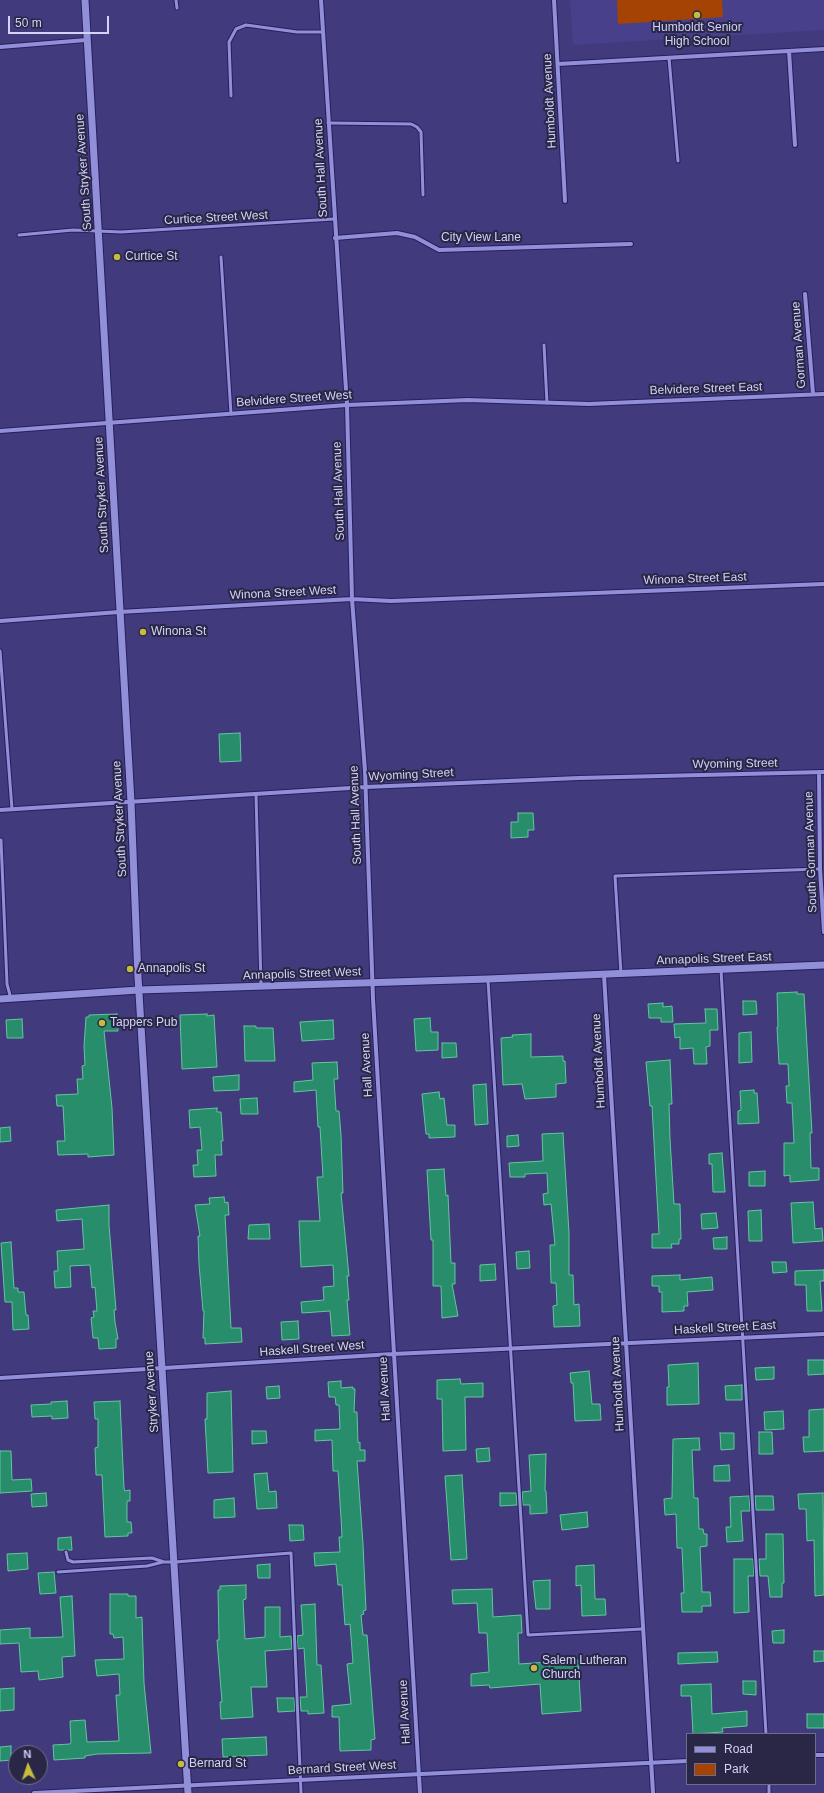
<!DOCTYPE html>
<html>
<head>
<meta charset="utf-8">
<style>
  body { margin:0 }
  #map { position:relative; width:824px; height:1793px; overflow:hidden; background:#413a7c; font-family:Arial,sans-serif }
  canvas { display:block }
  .legend { position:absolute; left:686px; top:1733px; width:130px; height:52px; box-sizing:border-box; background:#292745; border:1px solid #6d6c8d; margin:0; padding:5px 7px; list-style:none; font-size:12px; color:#d3d3fa }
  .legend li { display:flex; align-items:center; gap:8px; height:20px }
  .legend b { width:20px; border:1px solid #6d6c8d }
  .north { position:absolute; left:8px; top:1745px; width:40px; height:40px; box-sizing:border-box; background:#292745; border:1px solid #6d6c8d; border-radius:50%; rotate:357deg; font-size:11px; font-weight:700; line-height:16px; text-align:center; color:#d3d3fa }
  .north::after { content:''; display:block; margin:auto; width:14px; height:18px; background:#c5bc3d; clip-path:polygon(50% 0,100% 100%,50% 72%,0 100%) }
  .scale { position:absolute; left:8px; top:16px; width:101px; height:18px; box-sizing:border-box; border:2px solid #d3d3fa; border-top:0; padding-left:5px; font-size:12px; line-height:14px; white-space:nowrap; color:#d3d3fa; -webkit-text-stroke:3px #292745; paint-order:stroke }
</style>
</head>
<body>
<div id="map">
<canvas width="824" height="1793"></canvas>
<ul class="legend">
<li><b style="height:5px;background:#928fd9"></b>Road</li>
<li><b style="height:11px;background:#a44304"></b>Park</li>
</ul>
<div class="north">N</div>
<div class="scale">50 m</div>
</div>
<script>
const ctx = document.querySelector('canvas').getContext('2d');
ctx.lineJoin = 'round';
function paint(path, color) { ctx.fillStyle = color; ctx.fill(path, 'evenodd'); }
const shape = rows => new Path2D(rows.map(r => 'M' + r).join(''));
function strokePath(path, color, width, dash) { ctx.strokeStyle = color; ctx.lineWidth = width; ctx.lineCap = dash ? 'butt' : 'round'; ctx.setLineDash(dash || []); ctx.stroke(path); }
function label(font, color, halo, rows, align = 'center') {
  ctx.font = font + ' Arial,sans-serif'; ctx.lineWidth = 4; ctx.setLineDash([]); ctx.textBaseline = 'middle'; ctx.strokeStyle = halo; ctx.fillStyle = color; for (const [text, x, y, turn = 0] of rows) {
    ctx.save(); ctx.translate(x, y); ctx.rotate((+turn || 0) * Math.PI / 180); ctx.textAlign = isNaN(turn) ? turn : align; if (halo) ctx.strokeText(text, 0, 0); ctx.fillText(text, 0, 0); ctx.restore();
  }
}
paint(shape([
  [570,0,824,0,824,30,573,45]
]), '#48408a');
paint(shape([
  [617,0,722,0,723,17,618,24]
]), '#a44304');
const building = shape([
  [240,733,241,761,220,762,219,734,240,733],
  [518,813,533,813,534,830,528,830,528,837,511,838,511,822,518,822,518,813],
  [797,992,797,994,804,994,812,1133,810,1133,811,1168,819,1168,819,1180,790,1182,790,1175,784,1176,784,1143,794,1143,792,1103,787,1103,786,1086,789,1086,788,1064,779,1064,777,1027,778,1027,777,993,797,992],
  [743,1001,756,1001,757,1014,743,1015,743,1001],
  [663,1003,663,1007,672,1006,673,1022,661,1022,661,1018,649,1018,648,1004,663,1003],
  [705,1009,717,1009,718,1030,710,1030,710,1046,706,1047,707,1064,694,1064,693,1048,680,1049,680,1037,675,1038,674,1024,706,1023,705,1009],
  [117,1014,118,1031,104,1031,112,1108,114,1155,88,1157,88,1154,58,1155,57,1141,65,1141,63,1106,57,1106,56,1095,78,1094,77,1079,83,1079,82,1066,85,1065,84,1046,86,1017,89,1017,89,1015,117,1014],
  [207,1014,207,1016,214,1015,217,1067,182,1069,180,1015,207,1014],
  [430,1018,431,1032,438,1032,438,1050,416,1051,414,1019,430,1018],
  [22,1019,23,1038,7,1038,6,1020,22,1019],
  [333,1020,334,1039,302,1041,300,1022,333,1020],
  [244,1026,256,1026,256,1028,273,1028,275,1061,245,1061,244,1026],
  [751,1032,752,1062,739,1063,739,1033,751,1032],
  [531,1034,531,1057,563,1056,563,1061,565,1061,566,1083,556,1084,556,1097,525,1099,522,1084,503,1085,501,1038,513,1037,512,1035,531,1034],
  [442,1043,456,1043,457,1057,442,1058,442,1043],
  [670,1060,672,1104,669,1104,670,1139,674,1204,680,1204,681,1239,679,1239,679,1244,671,1244,672,1248,652,1248,652,1234,659,1234,652,1106,650,1106,646,1062,670,1060],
  [337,1062,338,1079,334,1079,336,1111,339,1111,341,1135,343,1193,341,1193,349,1276,347,1276,349,1300,347,1300,350,1335,332,1336,330,1311,302,1313,301,1302,324,1300,323,1287,334,1286,333,1265,301,1267,299,1221,320,1221,317,1177,323,1177,320,1127,318,1127,316,1090,294,1092,294,1082,313,1080,312,1063,337,1062],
  [239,1075,239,1090,214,1091,213,1077,239,1075],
  [486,1084,488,1124,475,1125,473,1085,486,1084],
  [754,1090,754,1093,757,1093,759,1123,738,1124,738,1111,741,1110,740,1091,754,1090],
  [439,1092,440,1099,444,1098,447,1125,455,1125,455,1137,429,1138,429,1134,426,1134,422,1094,439,1092],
  [257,1098,258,1114,241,1114,240,1099,257,1098],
  [217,1108,217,1112,221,1112,223,1141,221,1141,222,1155,215,1155,216,1176,194,1177,193,1165,198,1165,197,1150,202,1150,200,1127,190,1128,189,1110,217,1108],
  [10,1127,11,1141,0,1142,0,1128,10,1127],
  [563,1133,569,1233,569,1275,573,1275,574,1305,579,1304,580,1326,554,1327,553,1306,557,1305,556,1283,551,1283,550,1245,555,1245,551,1204,544,1205,543,1194,548,1193,547,1173,525,1174,525,1177,510,1177,509,1163,543,1161,542,1134,563,1133],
  [518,1135,519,1146,507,1147,507,1136,518,1135],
  [722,1153,725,1192,713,1192,712,1164,709,1164,709,1154,722,1153],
  [444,1169,446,1196,448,1195,451,1263,455,1263,455,1284,452,1284,458,1316,442,1318,441,1286,433,1286,433,1240,431,1240,427,1170,444,1169],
  [765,1171,765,1186,749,1186,749,1172,765,1171],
  [224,1197,225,1203,228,1202,229,1215,225,1215,231,1328,241,1328,242,1342,205,1344,205,1338,203,1338,204,1311,203,1311,199,1264,198,1236,200,1236,195,1205,210,1204,209,1198,224,1197],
  [813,1202,815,1229,822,1228,823,1241,793,1243,791,1203,813,1202],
  [109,1205,109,1225,116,1310,114,1310,115,1322,118,1339,116,1339,116,1348,99,1349,98,1338,93,1338,91,1318,94,1317,93,1311,97,1311,95,1287,92,1288,90,1265,70,1266,71,1287,55,1288,54,1271,58,1271,57,1251,84,1249,82,1219,57,1221,56,1210,109,1205],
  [761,1210,762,1241,749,1241,748,1211,761,1210],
  [716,1213,718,1228,702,1229,701,1214,716,1213],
  [269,1224,270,1239,248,1239,249,1225,269,1224],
  [727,1237,727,1249,714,1249,713,1238,727,1237],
  [11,1242,14,1288,18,1288,18,1292,24,1292,26,1315,28,1315,29,1329,13,1330,12,1302,5,1302,1,1243,11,1242],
  [529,1251,530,1268,517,1269,516,1252,529,1251],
  [772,1262,786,1262,787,1272,773,1273,772,1262],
  [495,1264,496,1280,480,1281,480,1265,495,1264],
  [824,1270,824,1281,820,1281,822,1311,807,1311,806,1285,795,1285,795,1271,824,1270],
  [680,1275,680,1280,712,1277,713,1290,687,1292,688,1306,684,1306,684,1311,662,1312,662,1292,659,1292,659,1286,652,1286,652,1276,680,1275],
  [298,1321,299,1339,282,1340,281,1322,298,1321],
  [808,1360,824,1360,824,1374,808,1375,808,1360],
  [698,1363,699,1404,667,1405,667,1387,669,1387,668,1365,698,1363],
  [774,1367,774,1379,756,1380,755,1368,774,1367],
  [589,1371,592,1404,600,1404,601,1420,575,1421,573,1383,571,1383,570,1373,589,1371],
  [460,1379,461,1384,483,1383,483,1397,465,1397,466,1450,443,1451,442,1399,437,1399,437,1380,460,1379],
  [341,1381,341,1388,353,1387,353,1389,355,1389,354,1412,357,1412,358,1443,360,1442,360,1450,365,1450,365,1461,357,1461,363,1544,366,1610,363,1611,364,1614,361,1615,363,1635,367,1635,375,1739,371,1740,371,1750,340,1751,339,1717,332,1717,332,1706,351,1704,347,1664,353,1663,350,1624,345,1625,342,1585,338,1585,336,1564,315,1566,314,1553,340,1552,339,1537,342,1537,341,1518,338,1471,333,1471,332,1440,315,1441,315,1430,340,1429,339,1405,336,1405,335,1397,329,1397,328,1382,341,1381],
  [742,1385,742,1400,726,1400,725,1386,742,1385],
  [279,1386,280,1398,267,1399,266,1387,279,1386],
  [231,1391,233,1472,208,1473,205,1419,207,1419,207,1393,231,1391],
  [67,1401,68,1418,52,1419,52,1416,32,1417,31,1405,51,1404,51,1402,67,1401],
  [120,1401,124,1488,125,1491,130,1490,130,1501,127,1501,127,1522,131,1522,132,1533,128,1533,128,1536,105,1537,102,1475,96,1475,95,1448,98,1447,98,1419,95,1419,94,1402,120,1401],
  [824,1409,824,1451,804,1452,803,1437,809,1437,809,1410,824,1409],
  [783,1411,784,1429,765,1430,764,1412,783,1411],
  [252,1431,266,1431,267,1443,252,1444,252,1431],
  [759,1432,772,1432,773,1454,759,1454,759,1432],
  [720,1433,734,1433,734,1449,721,1450,720,1433],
  [699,1438,700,1450,692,1450,694,1498,698,1498,699,1529,703,1529,704,1534,707,1534,707,1546,700,1547,702,1592,710,1592,711,1606,702,1606,702,1612,682,1612,681,1593,684,1593,682,1548,677,1548,676,1514,665,1515,664,1499,672,1498,673,1439,699,1438],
  [489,1448,490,1461,477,1462,476,1449,489,1448],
  [0,1451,11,1451,12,1480,31,1479,32,1491,0,1493,0,1451],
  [546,1454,545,1491,546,1491,547,1513,530,1514,530,1505,523,1505,522,1492,531,1491,529,1455,546,1454],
  [729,1465,730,1481,714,1481,714,1466,729,1465],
  [267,1473,269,1492,276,1491,277,1508,257,1509,254,1474,267,1473],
  [462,1475,467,1559,451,1560,445,1476,462,1475],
  [46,1493,47,1506,32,1507,31,1494,46,1493],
  [500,1493,516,1493,517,1505,500,1506,500,1493],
  [823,1493,824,1595,815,1596,814,1540,807,1541,806,1509,799,1509,798,1494,823,1493],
  [749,1496,750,1511,741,1511,743,1541,727,1542,726,1527,731,1527,730,1497,749,1496],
  [755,1496,773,1496,774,1510,756,1510,755,1496],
  [234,1498,235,1517,214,1518,214,1500,234,1498],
  [587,1512,588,1527,562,1530,560,1515,587,1512],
  [289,1525,303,1525,304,1540,290,1541,289,1525],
  [766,1534,783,1534,784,1583,782,1583,782,1597,770,1597,768,1576,760,1576,759,1559,766,1559,766,1534],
  [71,1537,72,1550,58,1550,58,1538,71,1537],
  [27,1553,28,1569,8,1571,7,1554,27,1553],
  [734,1559,753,1559,754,1576,748,1576,749,1612,734,1613,734,1559],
  [270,1564,270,1578,258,1578,257,1565,270,1564],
  [594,1565,595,1599,605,1599,606,1615,582,1616,581,1585,576,1586,576,1566,594,1565],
  [54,1572,56,1593,40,1594,38,1573,54,1572],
  [550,1580,550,1609,536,1609,533,1581,550,1580],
  [246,1585,246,1599,243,1600,245,1639,265,1637,265,1607,280,1607,280,1637,291,1636,292,1649,265,1651,267,1687,251,1687,253,1717,221,1719,220,1702,222,1702,217,1640,219,1640,218,1590,220,1590,220,1586,246,1585],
  [492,1589,493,1617,521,1615,522,1633,518,1633,519,1664,578,1660,581,1711,542,1714,540,1684,490,1688,489,1685,471,1686,471,1674,489,1672,487,1633,479,1633,477,1603,453,1604,452,1590,492,1589],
  [110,1594,128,1594,128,1596,136,1596,136,1618,142,1617,144,1683,151,1753,97,1754,85,1756,85,1758,54,1760,53,1745,70,1744,71,1742,70,1721,85,1720,87,1742,119,1741,116,1695,120,1695,119,1674,97,1676,95,1660,124,1659,123,1637,114,1638,113,1634,110,1634,110,1594],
  [72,1596,75,1656,62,1657,63,1677,39,1680,38,1671,21,1672,19,1643,0,1644,0,1630,30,1628,30,1638,63,1637,60,1597,72,1596],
  [315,1604,317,1665,321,1665,324,1713,308,1714,308,1711,301,1711,300,1697,307,1697,304,1648,298,1649,297,1636,303,1635,301,1605,315,1604],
  [784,1630,784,1643,773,1643,772,1631,784,1630],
  [814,1651,824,1651,824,1661,814,1662,814,1651],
  [717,1652,718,1662,678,1664,678,1653,717,1652],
  [743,1681,756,1681,756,1695,743,1694,743,1681],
  [711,1684,712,1714,747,1711,747,1726,722,1728,723,1732,693,1734,691,1696,681,1696,681,1685,711,1684],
  [14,1688,14,1710,0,1711,0,1689,14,1688],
  [277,1698,294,1698,295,1711,278,1712,277,1698],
  [807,1714,824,1714,824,1728,807,1728,807,1714],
  [266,1737,267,1755,223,1757,222,1739,266,1737],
  [11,1746,11,1760,0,1761,0,1747,11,1746]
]);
paint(building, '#278d6a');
strokePath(building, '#66c59f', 1);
const service = shape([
  [176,0,177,8],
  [669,58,678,161],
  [231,96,229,42,236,29,246,25,297,32,323,32],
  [328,123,411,124,417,127,421,132,423,195],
  [19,235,73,230,121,232,334,219],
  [221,257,231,414],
  [544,345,547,403],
  [0,651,12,809],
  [256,794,261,986],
  [1,840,7,984,11,999],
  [721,970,766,1734],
  [621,974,615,876,820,869],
  [488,980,528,1635,642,1629],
  [66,1552,68,1560,73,1562,152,1558,164,1562,175,1562,291,1553,301,1793],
  [58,1572,147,1566,163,1562],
  [769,1784,769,1793]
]);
const minor = shape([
  [321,0,347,405,352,599,365,771,373,999,420,1793],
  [554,0,565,201],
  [0,47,86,40],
  [789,51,795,145],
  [558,64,824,49],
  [335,238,397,233,415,237,439,250,631,244],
  [805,294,813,394],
  [0,431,347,405,468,400,589,404,824,394],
  [0,621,119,612,352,599,391,601,824,584],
  [819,772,820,869,824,932],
  [0,810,366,787,579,778,824,772],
  [604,975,653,1793],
  [0,1378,393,1354,824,1334],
  [815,1755,824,1755],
  [34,1793,687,1761]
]);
const tertiary = shape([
  [85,0,131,802,138,977,188,1793],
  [0,999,139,990,488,979,824,965]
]);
strokePath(service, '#291e5e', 5);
strokePath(minor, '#291e5e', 6);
strokePath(tertiary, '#291e5e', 9);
strokePath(service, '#928fd9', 3);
strokePath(minor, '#928fd9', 4);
strokePath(tertiary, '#928fd9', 7);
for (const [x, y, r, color] of [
  [697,15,4,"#c5bc3d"],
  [117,257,4,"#c5bc3d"],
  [143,632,4,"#c5bc3d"],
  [130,969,4,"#c5bc3d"],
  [102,1023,4,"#c5bc3d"],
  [534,1668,4,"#c5bc3d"],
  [181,1764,4,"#c5bc3d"]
]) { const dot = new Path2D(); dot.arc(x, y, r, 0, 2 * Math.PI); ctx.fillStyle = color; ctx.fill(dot); strokePath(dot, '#292745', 1.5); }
label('12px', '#d3d3fa', '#292745', [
  ["Humboldt Senior",697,28,"center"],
  ["High School",697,42,"center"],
  ["Curtice St",125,257],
  ["Winona St",151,632],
  ["Annapolis St",138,969],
  ["Tappers Pub",110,1023],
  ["Salem Lutheran",542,1661],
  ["Church",542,1675],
  ["Bernard St",189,1764]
], 'left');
label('12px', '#d3d3fa', '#292745', [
  ["Humboldt Avenue",550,101,-93],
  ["South Hall Avenue",321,168,-93],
  ["South Stryker Avenue",84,172,-94],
  ["Curtice Street West",216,218,-3],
  ["City View Lane",481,238],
  ["Gorman Avenue",799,345,-94],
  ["Belvidere Street East",706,389,-2],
  ["Belvidere Street West",294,399,-4],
  ["South Hall Avenue",339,491,-92],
  ["South Stryker Avenue",102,495,-93],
  ["Winona Street East",695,579,-2],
  ["Winona Street West",283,593,-3],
  ["Wyoming Street",735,764,-1],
  ["Wyoming Street",411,775,-3],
  ["South Hall Avenue",356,815,-92],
  ["South Stryker Avenue",120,819,-93],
  ["South Gorman Avenue",811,852,-92],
  ["Annapolis Street East",714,959,-2],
  ["Annapolis Street West",302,974,-2],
  ["Humboldt Avenue",599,1061,-93],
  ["Hall Avenue",367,1065,-93],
  ["Haskell Street East",725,1328,-3],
  ["Haskell Street West",312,1349,-4],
  ["Humboldt Avenue",618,1384,-93],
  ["Hall Avenue",385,1389,-93],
  ["Stryker Avenue",152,1392,-94],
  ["Hall Avenue",405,1712,-93],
  ["Bernard Street West",342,1768,-3]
]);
</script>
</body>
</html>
